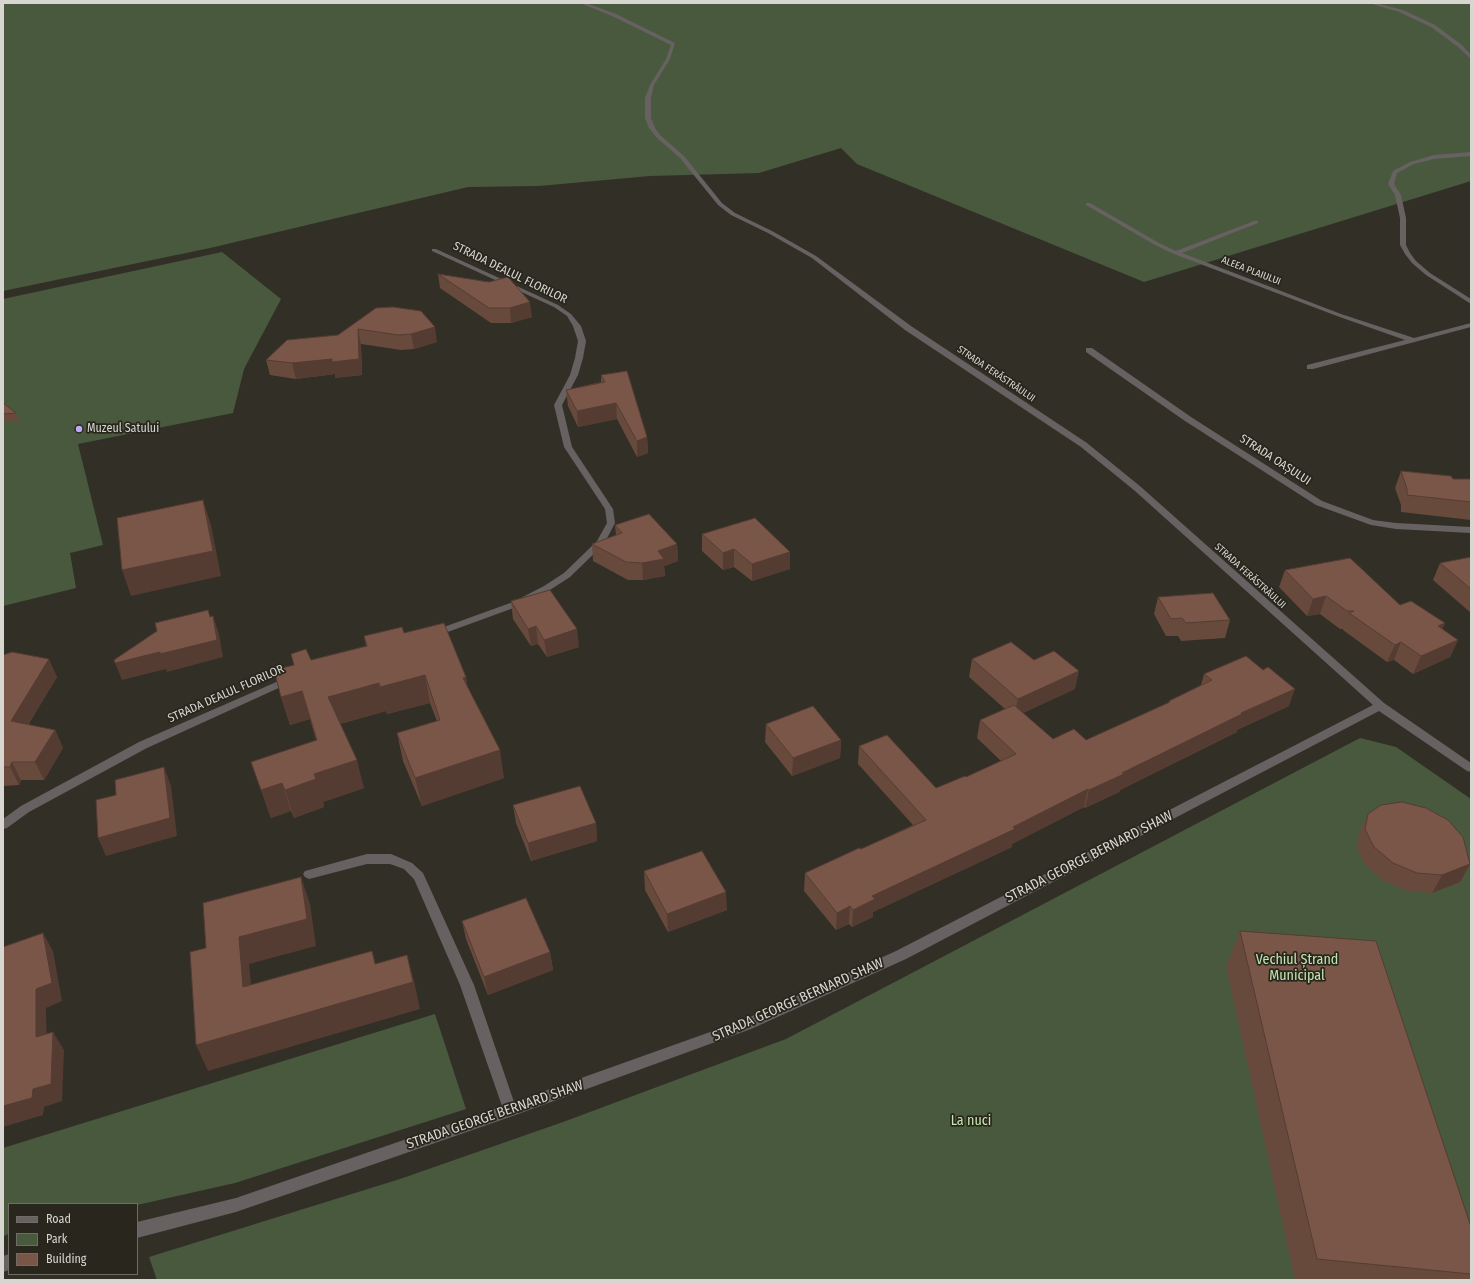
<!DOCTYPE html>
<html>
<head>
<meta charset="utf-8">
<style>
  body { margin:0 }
  #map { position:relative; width:1474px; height:1283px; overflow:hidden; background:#322f27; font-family:"Fira Sans Condensed",sans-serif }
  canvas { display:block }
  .frame { position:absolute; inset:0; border:4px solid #d7d6d0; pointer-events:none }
  .legend { position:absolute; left:8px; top:1203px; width:130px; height:72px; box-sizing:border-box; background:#28261d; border:1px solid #6e6c65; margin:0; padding:5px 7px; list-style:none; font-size:12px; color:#d7d6d0 }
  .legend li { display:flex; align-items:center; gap:8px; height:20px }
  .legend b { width:20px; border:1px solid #6e6c65 }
</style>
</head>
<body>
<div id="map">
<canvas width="1474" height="1283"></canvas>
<div class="frame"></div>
<ul class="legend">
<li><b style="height:5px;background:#676162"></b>Road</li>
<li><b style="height:11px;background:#49593e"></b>Park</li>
<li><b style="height:11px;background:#795647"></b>Building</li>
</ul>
</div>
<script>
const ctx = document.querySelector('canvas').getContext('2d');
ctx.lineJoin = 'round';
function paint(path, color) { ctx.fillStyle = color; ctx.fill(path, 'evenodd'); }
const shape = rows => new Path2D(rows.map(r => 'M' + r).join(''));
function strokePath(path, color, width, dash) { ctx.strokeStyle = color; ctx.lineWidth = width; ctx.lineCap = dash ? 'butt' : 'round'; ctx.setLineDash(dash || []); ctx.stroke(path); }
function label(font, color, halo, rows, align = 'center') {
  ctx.font = font + ' "Fira Sans Condensed",sans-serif'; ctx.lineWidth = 3.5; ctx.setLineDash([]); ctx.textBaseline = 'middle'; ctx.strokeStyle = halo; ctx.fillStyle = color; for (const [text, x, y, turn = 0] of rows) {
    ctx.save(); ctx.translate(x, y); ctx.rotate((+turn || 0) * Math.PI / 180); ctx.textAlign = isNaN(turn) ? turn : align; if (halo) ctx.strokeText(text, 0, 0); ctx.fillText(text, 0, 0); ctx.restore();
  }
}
paint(shape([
  [3,3,1471,3,1471,181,1144,282,857,164,841,148,759,173,650,176,539,186,468,187,210,248,3,291],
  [222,252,281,299,244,369,233,413,78,444,103,545,70,553,76,588,3,606,3,299],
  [1360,738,1396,747,1471,799,1471,1280,157,1280,149,1257,400,1179,563,1122,786,1039],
  [435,1014,466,1109,235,1183,137,1205,9,1204,9,1234,3,1236,3,1148]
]), '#49593e');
paint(shape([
  [580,3,586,3,616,14,675,43,670,59,654,85,651,98,651,118,655,128,660,135,684,156,722,203,735,213,772,231,816,256,911,326,1087,443,1141,487,1384,703,1471,763,1471,772,1467,771,1379,711,906,959,751,1029,510,1117,236,1212,137,1238,137,1222,236,1198,502,1106,460,985,414,879,404,869,390,864,367,864,309,879,305,877,303,874,305,871,367,854,391,854,412,863,423,873,474,985,514,1102,741,1021,896,951,1373,705,1135,491,1081,447,905,330,812,258,768,233,731,215,718,205,680,158,656,137,649,128,645,118,645,98,650,85,666,59,671,45,612,16,580,3],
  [1369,3,1376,3,1403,10,1435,25,1462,45,1471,55,1471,59,1458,47,1431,27,1399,12,1369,3],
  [1471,152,1471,156,1434,159,1414,164,1397,173,1394,184,1401,195,1406,218,1406,245,1410,253,1416,261,1430,273,1471,299,1471,304,1426,275,1412,263,1405,254,1400,245,1400,218,1395,195,1388,184,1393,171,1410,162,1434,155,1471,152],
  [1086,203,1090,203,1159,243,1176,251,1254,221,1258,221,1258,223,1182,253,1341,314,1414,338,1471,323,1471,327,1313,369,1307,369,1307,365,1405,340,1337,316,1174,254,1155,245,1086,205,1086,203],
  [432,249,436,249,558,305,571,314,581,326,586,341,583,358,578,375,562,405,572,447,613,509,615,523,604,544,570,577,550,590,519,606,434,637,430,636,429,634,430,632,513,602,544,586,564,573,597,541,607,523,605,509,564,447,554,405,570,375,575,358,578,341,573,326,567,316,554,307,432,251,432,249],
  [1086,348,1092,348,1191,417,1322,501,1373,520,1396,523,1471,527,1471,533,1396,529,1371,525,1316,505,1185,421,1086,352,1086,348],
  [290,676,294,677,295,679,294,681,147,748,29,812,7,828,3,829,3,819,21,806,139,742,290,676],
  [9,1254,9,1270,3,1272,3,1256,9,1254]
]), '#676162');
paint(shape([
  [438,274,532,317,511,323,491,323,440,288],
  [376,308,437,342,414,349,401,350,361,344,362,375,335,378,335,374,296,379,270,375,266,360,338,335],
  [601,375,647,437,648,453,637,457,617,419,578,427,568,406,566,390,601,382],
  [3,403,16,413,19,421,3,422],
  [1401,471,1453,479,1471,479,1471,520,1401,512,1401,505,1395,488],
  [615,525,677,544,678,561,664,566,665,576,643,580,628,580,593,561,592,544,616,535],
  [702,534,790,569,752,581,734,567,723,570,702,551],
  [1471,557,1471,613,1433,580,1440,563],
  [1285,570,1400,605,1445,623,1442,629,1458,640,1450,657,1413,674,1394,660,1387,662,1343,630,1343,629,1340,629,1320,614,1307,616,1279,587],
  [1158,597,1230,620,1225,638,1181,641,1178,636,1166,636,1154,614],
  [511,601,579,647,547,657,538,644,531,646,513,619],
  [404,633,466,677,467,687,504,778,422,806,403,761,397,733,437,721,430,703,387,714,386,711,340,724,364,788,323,802,324,807,294,818,291,811,271,818,251,762,316,740,310,719,290,725,281,697,311,660,366,646,364,636],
  [3,655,57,677,28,725,55,730,63,748,44,780,21,780,19,785,3,786],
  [972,659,1034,660,1075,689,1023,713,1053,739,1086,740,1168,703,1169,701,1201,685,1204,674,1289,706,1237,730,1237,732,1120,790,1119,792,1085,808,1084,807,1012,844,1012,847,873,912,873,917,852,927,849,924,836,930,804,891,805,873,861,849,913,825,858,764,859,746,936,788,966,777,1001,761,977,738,980,720,1005,709,969,677],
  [766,724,841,740,840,758,792,776,765,742],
  [513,805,596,823,597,841,531,861,516,823],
  [1368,814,1470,864,1460,882,1432,893,1408,891,1384,881,1365,865,1357,848,1359,833],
  [644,871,727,910,668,932,645,890],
  [462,921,550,952,553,970,488,995,466,939],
  [1240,931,1471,1274,1471,1280,1295,1280,1226,966]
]), '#684a3d');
paint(shape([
  [530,302,532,317,511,323,510,308],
  [435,327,437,342,414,349,411,334],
  [358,329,361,344,362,375,335,378,335,374,296,379,292,363],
  [616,403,617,419,578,427,577,411],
  [647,437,648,453,637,457,637,441],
  [203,500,211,525,221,576,131,596,122,570],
  [677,544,678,561,664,566,665,576,643,580,642,563,658,551],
  [734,549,734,567,723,570,723,553],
  [790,552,790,569,752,581,752,564],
  [1326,596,1320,614,1307,616,1313,599],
  [213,616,219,634,223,657,167,672,166,669,122,680,115,663,160,652],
  [1445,623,1437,641,1438,626],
  [536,626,538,644,531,646,528,629],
  [577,629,579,647,547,657,544,640],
  [1458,640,1450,657,1413,674,1421,656],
  [1401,642,1394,660,1387,662,1395,645],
  [49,659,57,677,19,739,11,721],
  [1079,671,1075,689,1014,717,1018,699],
  [425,675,430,703,387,714,380,687],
  [466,677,471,705,463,678],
  [379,683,386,711,335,725,328,697],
  [1295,689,1289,706,1237,730,1237,732,1120,790,1119,792,1085,808,1089,790,1122,773,1241,713],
  [302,691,310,719,290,725,281,697],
  [55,730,63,748,44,780,35,762],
  [841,740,840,758,792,776,793,758],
  [500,750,504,778,422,806,415,778],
  [357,760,364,788,323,802,324,807,294,818,285,790,314,774],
  [12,762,21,780,19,785,10,767],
  [164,767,171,786,177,836,106,856,98,838],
  [282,783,291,811,271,818,261,790],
  [1088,789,1084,807,1012,844,1012,847,873,912,873,917,852,927,853,910,872,896,1013,827],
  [596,823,597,841,531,861,528,843],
  [1470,864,1460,882,1432,893,1442,875],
  [301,877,310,904,316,946,249,964,254,1014,243,987,239,937],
  [726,892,727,910,668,932,667,914],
  [850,906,849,924,836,930,837,913],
  [43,933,53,951,62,1001,46,1008,47,1055,36,1037,36,989],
  [372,951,380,978,407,955,414,981,420,1009,208,1071,196,1045,375,964],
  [550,952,553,970,488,995,484,977],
  [53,1032,64,1050,62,1101,44,1107,43,1115,3,1127,3,1106,33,1089]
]), '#553c32');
const building = shape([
  [438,274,489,282,508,277,530,302,510,308,489,308,438,274],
  [393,307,421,311,435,327,411,334,398,335,358,329,359,359,332,362,332,359,292,363,266,360,287,340,338,335,376,308,393,307],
  [627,371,647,437,637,441,616,403,577,411,566,390,605,382,601,375,627,371],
  [3,403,16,413,3,414,3,403],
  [1401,471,1451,476,1453,479,1471,479,1471,502,1407,495,1407,489,1401,471],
  [203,500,213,551,122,570,117,518,203,500],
  [649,514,677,544,658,551,664,559,642,563,626,562,592,544,622,533,615,525,649,514],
  [755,518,790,552,752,564,734,549,723,553,702,534,755,518],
  [1471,557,1471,589,1440,563,1471,557],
  [1350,558,1400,605,1411,601,1445,623,1438,626,1458,640,1421,656,1401,642,1395,645,1349,613,1354,611,1347,611,1326,596,1313,599,1285,570,1350,558],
  [550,590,577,629,544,640,536,626,528,629,511,601,550,590],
  [1213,593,1230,620,1186,623,1182,618,1171,619,1158,597,1213,593],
  [208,610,210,617,213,616,217,640,160,654,160,652,115,663,114,660,157,631,155,623,208,610],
  [444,623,466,677,463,678,500,750,415,778,397,733,440,720,425,675,380,687,379,683,328,697,357,760,314,774,316,779,285,790,282,783,261,790,251,762,317,740,302,691,281,697,274,670,294,665,291,654,306,649,311,660,367,646,364,636,402,627,404,633,444,623],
  [1011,642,1034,660,1054,651,1079,671,1018,699,972,659,1011,642],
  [12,652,49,659,11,721,55,730,35,762,12,762,10,767,3,767,3,655,12,652],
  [1246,656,1263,670,1268,667,1295,689,1241,713,1242,714,1122,773,1124,774,1089,790,1088,789,1013,827,1015,829,872,896,875,899,853,910,850,906,837,913,805,873,859,848,861,849,926,820,859,746,887,735,936,788,965,776,966,777,1016,754,980,720,1014,705,1053,739,1074,729,1086,740,1170,702,1169,701,1212,680,1204,674,1246,656],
  [813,706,841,740,793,758,766,724,813,706],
  [164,767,170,818,98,838,96,800,116,795,115,780,164,767],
  [580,786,596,823,528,843,513,805,580,786],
  [1402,802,1426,808,1448,820,1463,837,1470,864,1442,875,1417,873,1393,863,1374,847,1365,829,1368,814,1381,805,1402,802],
  [702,851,726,892,667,914,644,871,702,851],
  [301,877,307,919,239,937,243,987,372,951,375,964,407,955,413,982,196,1045,190,952,206,948,203,903,301,877],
  [526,898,550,952,484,977,462,921,526,898],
  [1240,931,1376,941,1471,1227,1471,1274,1317,1259,1240,931],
  [43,933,52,983,36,989,36,1037,53,1032,51,1084,33,1089,32,1098,3,1106,3,947,43,933]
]);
paint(building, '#795647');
strokePath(building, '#553c32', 1);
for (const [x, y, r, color] of [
  [79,429,4,"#bfa9f4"]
]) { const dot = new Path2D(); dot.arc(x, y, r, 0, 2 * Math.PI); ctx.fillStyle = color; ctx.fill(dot); strokePath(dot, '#28261d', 1.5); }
label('10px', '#d7d6d0', '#28261d', [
  ["ALEEA PLAIULUI",1251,271,21],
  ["STRADA FERĂSTRĂULUI",996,374,34],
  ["STRADA FERĂSTRĂULUI",1250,576,42]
]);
label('12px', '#d7d6d0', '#28261d', [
  ["STRADA DEALUL FLORILOR",510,273,26],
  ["STRADA OAȘULUI",1275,460,33],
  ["STRADA DEALUL FLORILOR",226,694,-24]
]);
label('12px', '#d7d6d0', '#28261d', [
  ["Muzeul Satului",87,429]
], 'left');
label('14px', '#d7d6d0', '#28261d', [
  ["STRADA GEORGE BERNARD SHAW",1089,857,-27],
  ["STRADA GEORGE BERNARD SHAW",798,1000,-24],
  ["STRADA GEORGE BERNARD SHAW",495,1115,-19]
]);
label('14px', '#c3e4ac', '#28261d', [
  ["Vechiul Ștrand",1297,960],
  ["Municipal",1297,976],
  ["La nuci",971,1121]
]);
</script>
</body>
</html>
